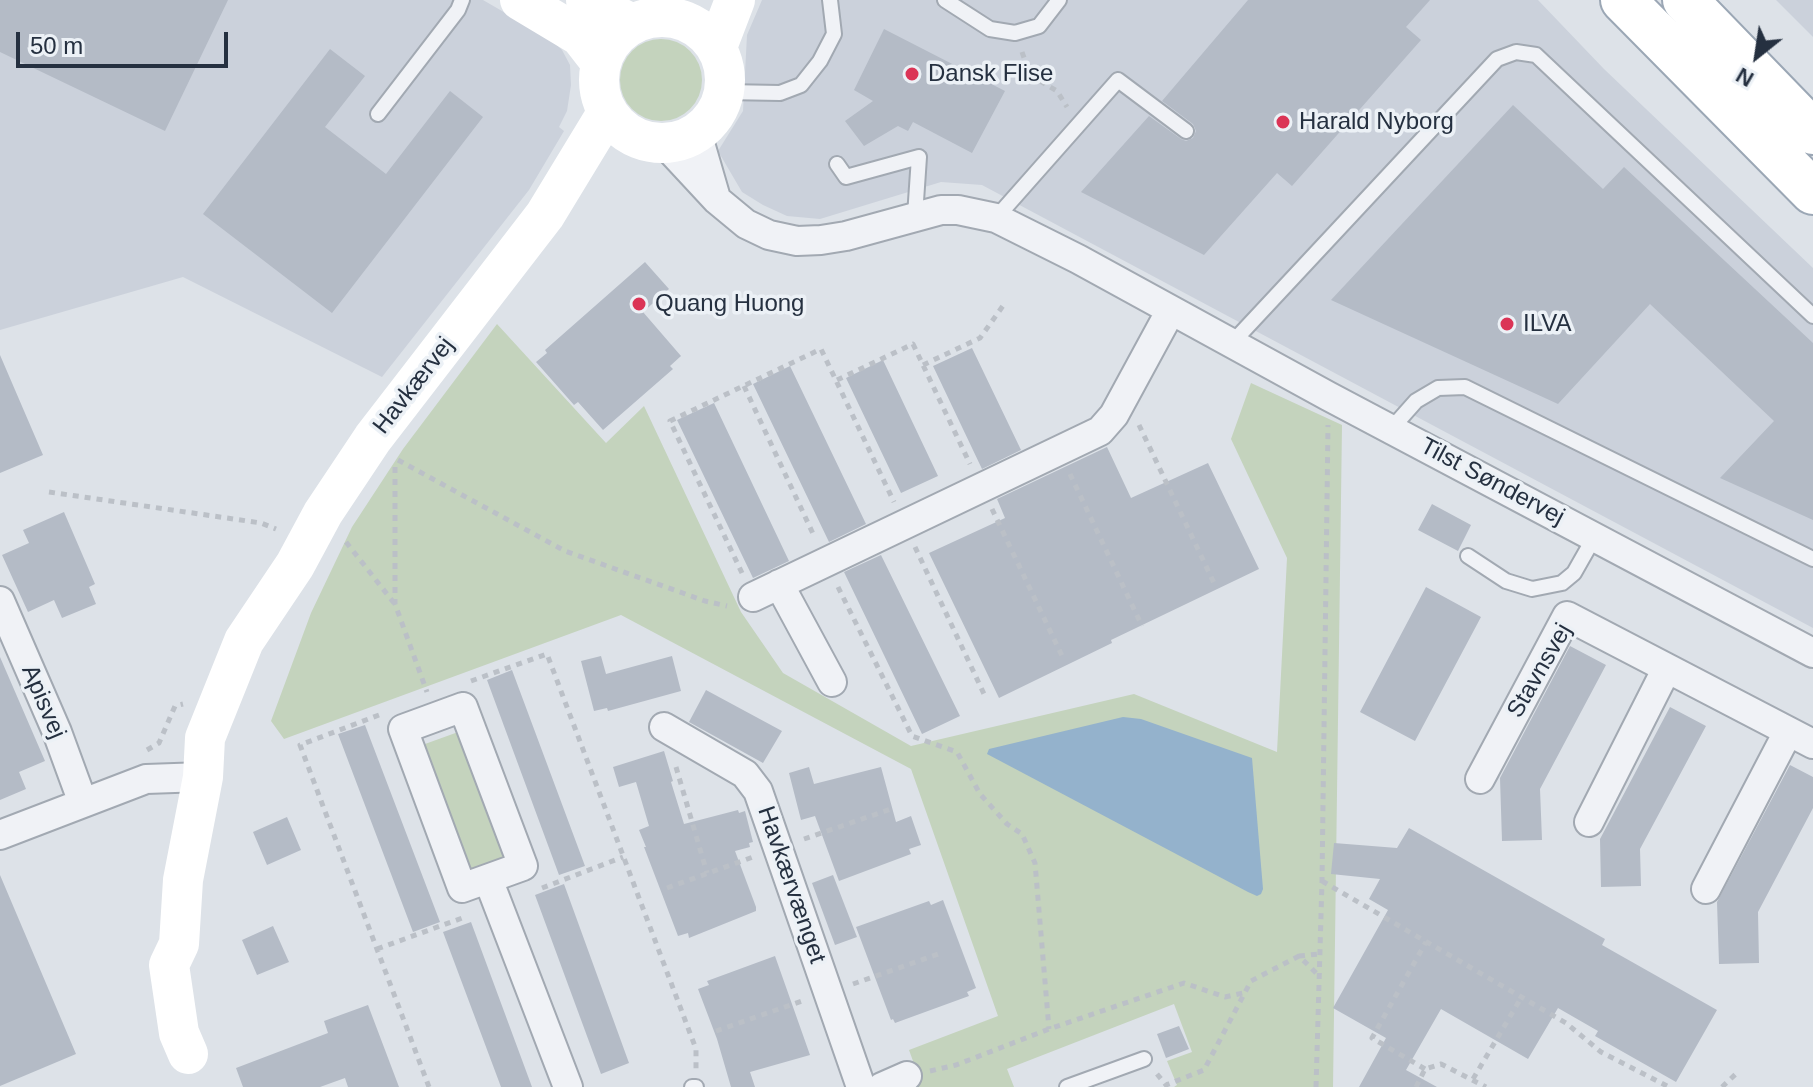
<!DOCTYPE html>
<html>
<head>
<meta charset="utf-8">
<style>
  body { margin:0 }
  #map { position:relative; width:1813px; height:1087px; overflow:hidden; background:#dde2e8; font-family:Helvetica,sans-serif }
  canvas { display:block }
  .north { position:absolute; left:1717px; top:16px; width:80px; height:80px; -webkit-text-stroke:6px #ecf1f6; paint-order:stroke; rotate:210deg; font-size:22px; font-weight:700; line-height:32px; text-align:center; color:#253040 }
  .north::after { content:''; display:block; margin:auto; width:28px; height:36px; background:#253040; clip-path:polygon(50% 0,100% 100%,50% 72%,0 100%) }
  .scale { position:absolute; left:16px; top:32px; width:212px; height:36px; box-sizing:border-box; border:4px solid #253040; border-top:0; padding-left:10px; font-size:24px; line-height:28px; white-space:nowrap; color:#253040; -webkit-text-stroke:6px #ecf1f6; paint-order:stroke }
</style>
</head>
<body>
<div id="map">
<canvas width="1813" height="1087"></canvas>
<div class="north">N</div>
<div class="scale">50 m</div>
</div>
<script>
const ctx = document.querySelector('canvas').getContext('2d');
ctx.lineJoin = 'round';
function paint(path, color) { ctx.fillStyle = color; ctx.fill(path, 'evenodd'); }
const shape = rows => new Path2D(rows.map(r => 'M' + r).join(''));
function strokePath(path, color, width, dash) { ctx.strokeStyle = color; ctx.lineWidth = width; ctx.lineCap = dash ? 'butt' : 'round'; ctx.setLineDash(dash || []); ctx.stroke(path); }
function label(font, color, halo, rows, align = 'center') {
  ctx.font = font + ' Helvetica,sans-serif'; ctx.lineWidth = 7; ctx.setLineDash([]); ctx.textBaseline = 'middle'; ctx.strokeStyle = halo; ctx.fillStyle = color; for (const [text, x, y, turn = 0] of rows) {
    ctx.save(); ctx.translate(x, y); ctx.rotate((+turn || 0) * Math.PI / 180); ctx.textAlign = isNaN(turn) ? turn : align; if (halo) ctx.strokeText(text, 0, 0); ctx.fillText(text, 0, 0); ctx.restore();
  }
}
paint(shape([
  [0,0,483,0,552,40,562,50,570,65,571,85,567,111,559,127,564,131,529,190,382,377,183,277,0,330],
  [762,0,1538,0,1604,69,1813,268,1813,628,982,185,941,182,820,219,787,216,763,205,742,192,718,151,743,111,747,35],
  [1776,0,1813,0,1813,37]
]), '#cbd1db');
paint(shape([
  '620 80a41 41 0 1 1 82 0a41 41 0 1 1-82 0Z',
  [497,324,606,443,644,406,741,612,783,673,911,746,1134,694,1277,752,1287,558,1231,439,1251,383,1342,425,1333,1087,1174,1087,1177,1085,1167,1061,1192,1052,1174,1004,1007,1069,1014,1087,912,1087,921,1083,909,1050,998,1016,911,769,621,615,284,739,271,721,311,613,352,527,403,449],
  [461,731,510,859,472,873,425,744]
]), '#c4d3bd');
paint(shape([
  [1123,717,1141,719,1252,758,1263,889,1261,894,1257,896,1248,892,987,754,989,749]
]), '#94b2cc');
paint(shape([
  [0,0,228,0,165,131,0,52],
  [1248,0,1430,0,1406,27,1421,40,1292,186,1277,173,1204,255,1081,192,1149,116,1181,139,1186,141,1193,138,1196,131,1193,124,1162,101],
  [884,29,1005,91,972,153,913,122,908,131,898,126,864,146,845,121,873,101,854,90],
  [330,49,365,76,325,127,386,174,450,91,483,117,332,313,203,214],
  [1513,105,1603,189,1624,167,1813,343,1813,520,1720,478,1774,421,1650,304,1558,404,1331,300],
  [645,262,669,289,643,312,681,356,670,366,673,369,603,430,578,402,574,405,536,362,547,353,545,350],
  [972,348,1021,450,982,469,933,366],
  [0,355,43,455,0,473],
  [883,360,938,476,901,493,846,378],
  [790,366,866,524,829,542,753,384],
  [714,403,789,561,753,578,677,420],
  [1107,447,1131,498,1208,463,1259,569,1111,640,1112,643,999,698,929,553,1005,518,997,499],
  [1432,504,1471,525,1458,551,1418,530],
  [64,512,95,584,89,587,96,604,62,618,54,600,28,612,2,555,29,543,23,530],
  [881,555,960,716,922,734,844,572],
  [1426,587,1481,617,1415,741,1360,712],
  [1570,646,1606,665,1540,789,1542,840,1502,841,1500,778],
  [601,656,606,674,672,656,681,691,608,711,607,708,594,711,581,661],
  [0,657,45,761,19,772,26,789,0,800],
  [512,670,585,866,559,875,487,680],
  [706,690,782,731,763,763,689,722],
  [1670,707,1706,726,1640,849,1641,886,1601,887,1600,839],
  [365,725,440,922,413,932,338,734],
  [664,751,673,781,671,782,684,824,738,810,739,813,745,811,753,842,749,843,750,847,735,851,756,907,756,911,689,938,688,933,678,936,644,847,646,847,639,830,649,826,636,782,619,787,613,767],
  [1790,765,1813,777,1813,808,1758,912,1759,963,1719,964,1717,902],
  [809,767,814,784,881,767,896,822,911,816,921,845,909,849,911,854,839,881,815,816,801,820,789,773],
  [287,817,301,850,267,865,253,832],
  [1409,828,1605,939,1602,945,1717,1010,1676,1082,1595,1036,1598,1031,1558,1008,1528,1059,1441,1009,1406,1070,1437,1087,1359,1087,1386,1038,1333,1008,1388,910,1369,899,1380,879,1331,874,1334,843,1397,848],
  [0,875,76,1054,0,1086],
  [833,875,857,937,835,945,812,883],
  [564,884,629,1063,601,1074,535,895],
  [943,900,976,988,967,992,969,996,895,1023,893,1019,891,1020,856,927,929,901,931,905],
  [471,922,532,1087,501,1087,443,932],
  [273,926,289,962,257,975,242,940],
  [775,956,810,1055,750,1072,755,1087,731,1087,717,1039,698,989,709,985,707,981],
  [368,1005,399,1087,348,1087,345,1078,320,1087,243,1087,236,1068,328,1033,324,1021],
  [1179,1026,1189,1049,1166,1058,1157,1034]
]), '#b4bbc6');
const lane = shape([
  [945,0,990,29,1015,33,1039,26,1059,0],
  [725,92,780,93,801,85,820,61,834,34,830,0],
  [378,114,458,10,462,0],
  [837,164,846,177,919,157,915,216],
  [996,218,1118,80,1186,131],
  [1232,343,1497,59,1516,52,1536,55,1813,316],
  [1392,428,1416,401,1438,388,1465,387,1813,559],
  [1468,556,1506,581,1532,589,1562,583,1574,573,1595,536],
  [692,1087,696,1087],
  [1067,1087,1144,1059]
]);
const street = shape([
  [697,133,715,195],
  [665,144,717,200,746,224,769,235,797,241,821,240,846,236,941,210,958,210,996,218,1078,259,1328,396,1813,653],
  [779,584,832,682],
  [753,597,1100,431,1114,415,1171,310],
  [0,601,57,732,83,803],
  [463,707,523,866,462,888,403,729,463,707],
  [664,727,745,774,758,791,861,1087],
  [1480,779,1567,616,1813,744],
  [1589,822,1667,668],
  [0,835,146,779,203,777],
  [488,879,568,1087],
  [1706,889,1788,732],
  [882,1087,907,1076]
]);
const primary = shape([
  [1623,0,1813,192],
  [1685,0,1813,132]
]);
strokePath(lane, '#a2a9b2', 18);
strokePath(street, '#a2a9b2', 32);
strokePath(primary, '#9ba7b5', 48);
strokePath(shape([
  [1022,52,1030,75,1057,91,1067,107],
  [923,365,980,338,1005,303],
  [837,380,913,344,970,464],
  [744,386,815,538],
  [1139,425,1214,583],
  [398,460,565,551,705,601,727,606],
  [395,467,395,604,427,692],
  [1070,474,1142,626],
  [49,492,261,523,276,529],
  [992,509,1064,660],
  [346,542,394,603],
  [915,547,984,694],
  [742,573,670,421,821,349,894,502],
  [838,587,912,736,957,752,980,794,1007,824,1022,834,1035,863,1049,1029],
  [471,681,547,654,696,1049,696,1069],
  [379,715,300,745,429,1087],
  [147,750,159,743,175,706,183,704],
  [676,767,707,873],
  [804,839,891,809],
  [1322,881,1566,1023,1601,1052,1669,1087],
  [542,888,623,857],
  [667,888,753,857],
  [377,949,465,917],
  [1299,956,1320,954],
  [853,984,941,953],
  [716,1031,802,1001],
  [1425,1069,1372,1038,1426,942],
  [930,1071,956,1065,1049,1029,1184,983,1225,997,1243,993],
  [1157,1074,1166,1085,1204,1070,1251,981,1299,956,1319,976],
  [1473,1079,1521,998],
  [1316,1087,1322,881,1328,425],
  [1416,1087,1425,1069,1441,1064,1486,1087],
  [1722,1087,1739,1071]
]), '#bbc0c7', 5, [6, 6]);
strokePath(lane, '#f0f2f6', 14);
strokePath(street, '#f0f2f6', 28);
strokePath(shape([
  [520,0,580,36,601,63],
  [586,0,632,24],
  '599 80a63 63 0 1 1 126 0a63 63 0 1 1-126 0Z',
  [717,47,735,0],
  [188,1054,179,1033,169,965,179,944,183,880,203,777,205,738,244,641,295,565,323,513,373,438,545,215,607,113]
]), '#fff', 40);
strokePath(primary, '#fff', 44);
for (const [x, y, r, color] of [
  [912,74,8,"#db3456"],
  [1283,122,8,"#db3456"],
  [639,304,8,"#db3456"],
  [1507,324,8,"#db3456"]
]) { const dot = new Path2D(); dot.arc(x, y, r, 0, 2 * Math.PI); ctx.fillStyle = color; ctx.fill(dot); strokePath(dot, '#ecf1f6', 3); }
label('24px', '#253040', '#ecf1f6', [
  ["Dansk Flise",928,74],
  ["Harald Nyborg",1299,122],
  ["Quang Huong",655,304],
  ["ILVA",1523,324]
], 'left');
label('24px', '#253040', '#ecf1f6', [
  ["Havkærvej",414,386,-52],
  ["Tilst Søndervej",1492,482,28],
  ["Stavnsvej",1540,671,-60],
  ["Apisvej",43,702,67],
  ["Havkærvænget",791,885,71]
]);
</script>
</body>
</html>
